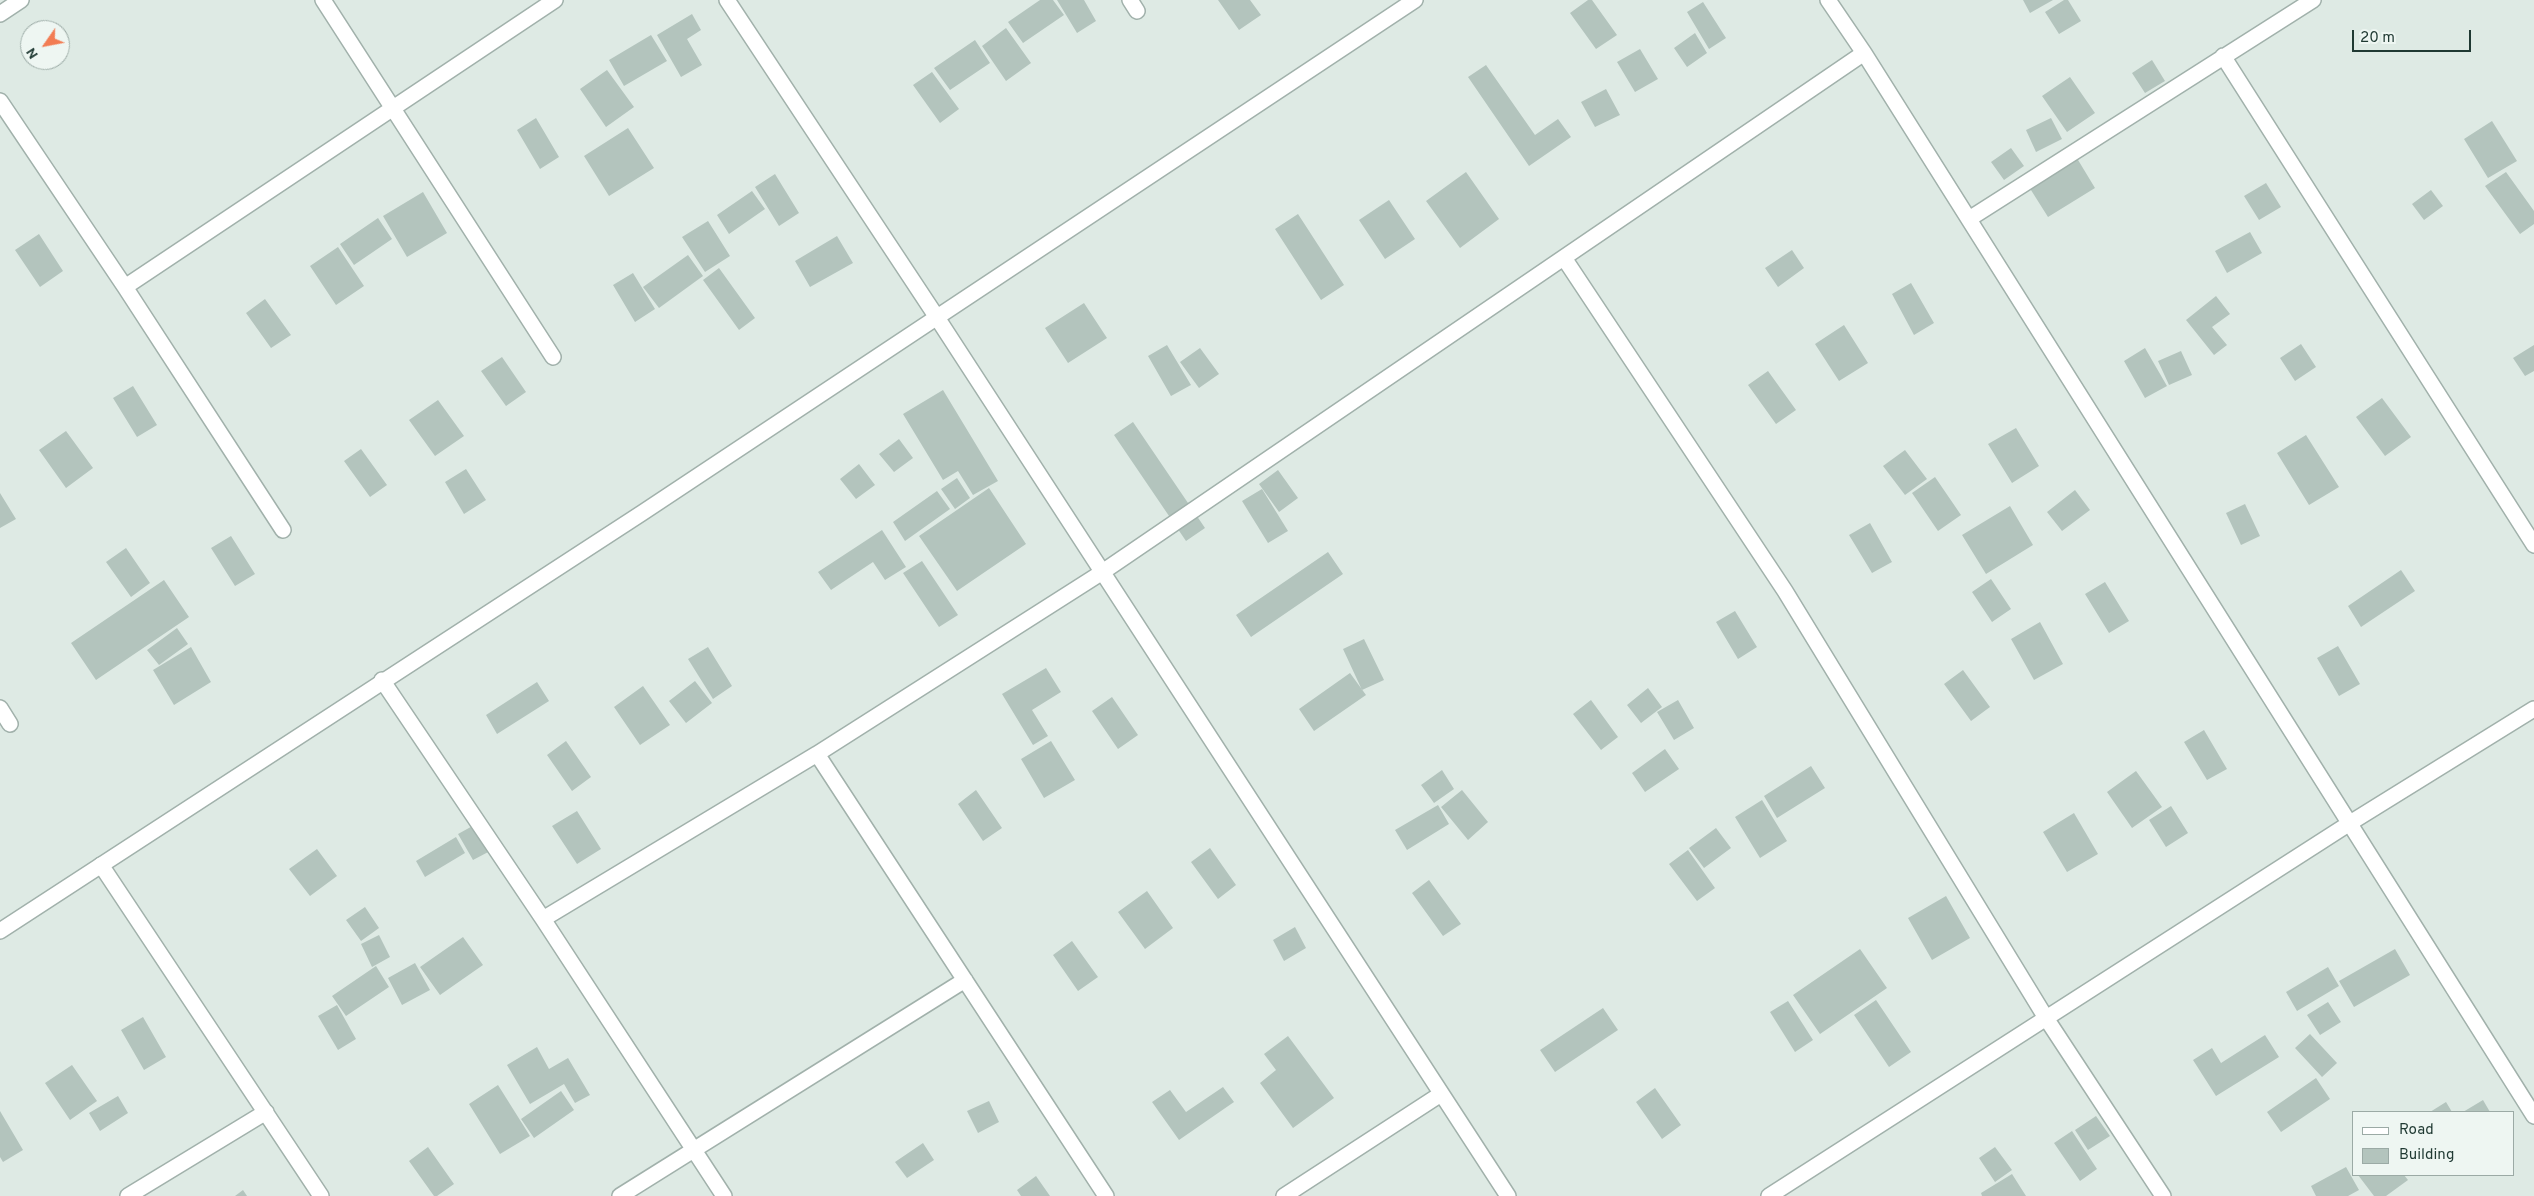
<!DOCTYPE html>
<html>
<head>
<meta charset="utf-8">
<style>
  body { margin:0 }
  #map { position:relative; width:2534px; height:1196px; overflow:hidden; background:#deeae4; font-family:Overpass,sans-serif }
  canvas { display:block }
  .legend { position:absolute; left:2352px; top:1111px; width:162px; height:65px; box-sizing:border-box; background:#eef6f2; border:1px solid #9baaa5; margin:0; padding:6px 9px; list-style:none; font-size:15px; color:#1f3932 }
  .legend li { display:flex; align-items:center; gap:10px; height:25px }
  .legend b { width:25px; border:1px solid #9baaa5 }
  .north { position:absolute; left:20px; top:20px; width:50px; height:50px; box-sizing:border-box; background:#eef6f2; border:1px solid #9baaa5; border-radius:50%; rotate:237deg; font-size:14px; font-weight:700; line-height:20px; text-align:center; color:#1f3932 }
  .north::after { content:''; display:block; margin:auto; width:18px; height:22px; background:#f27c53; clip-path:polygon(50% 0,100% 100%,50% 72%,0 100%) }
  .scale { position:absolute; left:2352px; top:30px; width:119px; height:22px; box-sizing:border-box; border:2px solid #1f3932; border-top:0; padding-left:6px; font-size:15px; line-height:18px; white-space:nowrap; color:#1f3932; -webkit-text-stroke:4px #eef6f2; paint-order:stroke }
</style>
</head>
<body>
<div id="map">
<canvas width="2534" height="1196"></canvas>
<ul class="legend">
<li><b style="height:6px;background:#fff"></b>Road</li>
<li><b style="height:14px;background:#b3c4bd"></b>Building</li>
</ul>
<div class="north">N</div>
<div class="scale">20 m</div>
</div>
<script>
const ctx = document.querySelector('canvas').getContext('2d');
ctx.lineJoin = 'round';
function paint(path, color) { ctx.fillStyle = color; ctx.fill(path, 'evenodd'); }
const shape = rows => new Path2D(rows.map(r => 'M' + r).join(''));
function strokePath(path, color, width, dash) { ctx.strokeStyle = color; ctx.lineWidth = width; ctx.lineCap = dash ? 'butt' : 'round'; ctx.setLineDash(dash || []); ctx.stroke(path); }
paint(shape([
  [1040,0,1053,0,1064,15,1023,43,1008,22],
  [1057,0,1084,0,1096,21,1077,33],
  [1218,0,1250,0,1261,15,1239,30],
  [1588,0,1592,0,1617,35,1596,49,1570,13],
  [2023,0,2053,0,2030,13],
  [2064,0,2068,0,2081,21,2059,34,2045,12],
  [1703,2,1726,38,1709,49,1687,12],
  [692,14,701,30,687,39,702,65,681,77,657,35],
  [1006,28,1031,63,1006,81,982,46],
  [1695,33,1707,53,1687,67,1674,48],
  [651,35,667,61,624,86,609,60],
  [975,40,990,63,950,90,934,68],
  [1640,49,1658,79,1635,92,1617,62],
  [2152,60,2165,81,2145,93,2132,73],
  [1486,65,1535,135,1558,119,1571,137,1529,166,1468,77],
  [607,70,634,107,606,127,580,89],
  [932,72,959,109,940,123,913,85],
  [2070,77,2095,113,2067,132,2042,96],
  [1606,89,1620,115,1595,127,1581,102],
  [536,118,559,157,540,169,517,130],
  [2051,118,2062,139,2036,152,2026,130],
  [2492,121,2517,161,2488,178,2464,139],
  [628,128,654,168,609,196,584,156],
  [2011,148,2024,166,2004,180,1991,162],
  [2072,150,2095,188,2048,217,2024,179],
  [1466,172,1499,219,1460,248,1426,201],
  [2506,172,2534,211,2534,224,2520,234,2485,186],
  [775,174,799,213,779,226,755,187],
  [2266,183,2281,207,2259,220,2244,196],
  [2431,190,2443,206,2424,220,2412,204],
  [752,191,765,209,729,234,717,215],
  [423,192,447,233,407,257,383,216],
  [1389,200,1415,239,1385,259,1359,220],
  [1298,214,1344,285,1321,300,1275,229],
  [378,218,392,239,354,265,340,244],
  [708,221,730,256,705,272,682,237],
  [2250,232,2262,253,2227,273,2215,251],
  [39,234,63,271,40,287,15,250],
  [837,236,853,263,810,287,795,261],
  [338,247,364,286,336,305,310,266],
  [1792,250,1804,268,1778,287,1765,268],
  [688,255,703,276,659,308,643,287],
  [719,268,755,318,739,330,703,280],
  [633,273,655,309,635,322,613,285],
  [1911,283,1934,323,1914,335,1892,294],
  [2216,296,2230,314,2212,327,2227,345,2214,355,2186,320],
  [265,299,291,335,271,348,246,313],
  [1084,303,1107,338,1068,363,1045,328],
  [1844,325,1868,363,1839,381,1815,344],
  [2301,344,2316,367,2295,381,2280,358],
  [1167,345,1191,385,1171,396,1148,356],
  [2534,345,2534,371,2525,376,2513,358],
  [1200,348,1219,374,1199,388,1180,362],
  [2145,348,2167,386,2145,398,2124,361],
  [2181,351,2192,375,2169,385,2158,361],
  [502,357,526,392,506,406,481,371],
  [1768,371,1796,410,1776,424,1748,385],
  [133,386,157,425,137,437,113,398],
  [943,390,998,481,973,495,958,471,943,480,903,414],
  [2382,398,2411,437,2385,456,2356,417],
  [438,400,464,436,435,456,409,420],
  [1133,422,1205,528,1186,541,1114,435],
  [2016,428,2039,466,2012,483,1988,444],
  [66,431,93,468,66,488,39,450],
  [2306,435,2339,487,2309,505,2277,453],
  [899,439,913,458,894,472,879,454],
  [361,449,387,485,370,497,344,461],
  [1905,450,1927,479,1905,495,1883,466],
  [859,464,875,485,856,499,840,479],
  [466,469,486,500,464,514,445,482],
  [1278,470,1298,498,1279,512,1259,484],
  [1935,477,1961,515,1938,531,1912,493],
  [957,478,970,498,955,509,941,489],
  [989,488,1026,544,957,591,919,536],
  [1262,489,1288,531,1268,543,1242,501],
  [2075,490,2090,510,2062,531,2047,512],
  [937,491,950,509,905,541,893,522],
  [0,493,16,519,0,528],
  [2245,504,2260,536,2241,545,2226,513],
  [2010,506,2033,545,1986,574,1962,535],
  [1870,523,1892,562,1872,573,1849,535],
  [882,530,906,567,885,580,873,562,831,590,818,572],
  [231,536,255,574,235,586,211,548],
  [126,548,150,583,131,597,106,562],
  [1328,552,1343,574,1251,637,1236,615],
  [922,561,958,615,939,627,903,573],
  [2401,570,2415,591,2361,627,2348,606],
  [1991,579,2011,609,1992,622,1972,592],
  [164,580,189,617,96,680,71,643],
  [2105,582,2129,621,2109,633,2085,594],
  [1735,611,1757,647,1738,659,1716,622],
  [2040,622,2063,664,2034,680,2011,639],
  [177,628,188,644,159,665,147,650],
  [1364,639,1384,680,1362,690,1343,649],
  [2338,646,2360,684,2339,696,2317,658],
  [191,647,211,682,174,705,153,670],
  [708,647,732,686,713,699,688,659],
  [1046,668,1061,692,1032,710,1048,736,1033,745,1002,694],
  [1963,670,1990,707,1971,721,1944,684],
  [1350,673,1366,695,1314,731,1299,709],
  [695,681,712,703,686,723,669,701],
  [537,682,549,701,497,734,486,715],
  [643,686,670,725,640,745,614,707],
  [1648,688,1662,707,1641,723,1627,705],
  [1112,697,1138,735,1118,749,1092,711],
  [1591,700,1618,737,1601,750,1573,714],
  [1678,700,1694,728,1674,740,1657,712],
  [2204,730,2227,769,2207,780,2184,742],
  [566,741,591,777,572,791,547,755],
  [1051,741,1075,780,1044,798,1021,759],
  [1665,749,1679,769,1645,792,1632,773],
  [1811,766,1825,788,1777,818,1764,796],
  [1442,770,1454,789,1434,803,1421,785],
  [2136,771,2162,807,2132,828,2107,792],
  [976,790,1002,828,983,841,958,804],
  [1462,790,1488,822,1468,840,1441,807],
  [1762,800,1787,841,1760,858,1735,817],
  [1438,805,1449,824,1407,850,1395,830],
  [2171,806,2188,833,2166,847,2149,820],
  [577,811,601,849,577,864,552,826],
  [2074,813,2098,854,2067,872,2043,832],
  [478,823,492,850,473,860,458,834],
  [1716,828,1731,848,1704,868,1689,848],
  [456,837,465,853,425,877,416,861],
  [1210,848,1236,885,1218,899,1191,862],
  [317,849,337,876,310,896,289,869],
  [1688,850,1715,888,1697,901,1669,864],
  [1429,880,1461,924,1443,936,1412,893],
  [1147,891,1173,928,1145,949,1118,912],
  [1946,896,1970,938,1932,960,1908,918],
  [365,907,379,928,361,941,346,920],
  [1295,927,1306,948,1284,961,1273,940],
  [379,935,390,957,372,967,361,944],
  [463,937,483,965,440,995,420,967],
  [1072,941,1098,977,1078,991,1053,955],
  [1860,949,1887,988,1820,1034,1793,995],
  [2395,949,2410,975,2354,1007,2339,981],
  [415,963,430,990,402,1005,388,978],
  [376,966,389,987,346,1016,332,996],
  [2328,967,2339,986,2297,1011,2286,992],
  [1876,1000,1911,1052,1889,1067,1854,1015],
  [1788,1001,1813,1040,1795,1052,1770,1012],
  [2328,1002,2341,1022,2320,1035,2307,1015],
  [337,1005,356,1039,338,1050,318,1016],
  [1603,1008,1618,1030,1555,1072,1540,1050],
  [143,1017,166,1057,144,1070,121,1030],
  [2310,1034,2337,1063,2322,1077,2295,1048],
  [2265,1035,2279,1057,2216,1096,2193,1060,2212,1048,2221,1063],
  [1288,1036,1334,1098,1293,1128,1260,1083,1276,1070,1264,1054],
  [537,1047,549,1069,568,1058,590,1095,575,1103,564,1084,530,1104,507,1065],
  [72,1065,97,1101,70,1120,45,1083],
  [2316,1078,2330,1099,2281,1132,2267,1112],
  [498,1085,530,1136,500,1154,469,1104],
  [1223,1087,1234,1102,1179,1140,1152,1102,1170,1090,1186,1112],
  [1655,1088,1681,1125,1662,1139,1636,1102],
  [561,1091,574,1110,534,1138,521,1119],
  [118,1096,128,1113,100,1131,89,1113],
  [2483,1100,2490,1112,2463,1112],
  [989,1101,999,1122,978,1133,967,1111],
  [2446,1102,2452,1112,2430,1112],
  [0,1111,23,1150,3,1162,0,1157],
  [2096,1116,2110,1136,2088,1150,2075,1130],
  [2072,1131,2097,1169,2080,1181,2054,1143],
  [923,1143,934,1160,907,1178,895,1162],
  [428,1147,454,1184,437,1196,434,1196,409,1161],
  [1995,1147,2012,1170,1995,1182,1979,1158],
  [2346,1167,2359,1190,2348,1196,2316,1196,2311,1186],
  [2012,1174,2026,1196,1982,1196,1981,1193],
  [2358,1175,2404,1175,2408,1180,2386,1196,2374,1196],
  [1036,1176,1050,1196,1021,1196,1017,1190],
  [243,1190,247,1196,235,1196]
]), '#b3c4bd');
const minor = shape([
  [323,0,553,357],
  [727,0,936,316,1508,1196],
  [1130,0,1137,11],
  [1828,0,1864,53,2534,1116],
  [0,14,21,0],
  [2223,56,2534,545],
  [0,101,125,287,283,530],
  [1969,219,2313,0],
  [1564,258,1785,591,2046,1018,2163,1196],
  [125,287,555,0],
  [382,680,543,919,724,1196],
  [0,708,10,724],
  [817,754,1106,1196],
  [101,865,321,1196],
  [543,919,817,754,1101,573,1864,53],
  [128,1196,266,1112],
  [620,1196,965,980],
  [1284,1196,1441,1094],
  [1769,1196,2350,823,2534,709]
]);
const tertiary = shape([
  [0,931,642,513,1415,0]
]);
strokePath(minor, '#a1b1ab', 18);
strokePath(tertiary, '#a1b1ab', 18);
strokePath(minor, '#fff', 15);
strokePath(tertiary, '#fff', 15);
</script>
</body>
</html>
